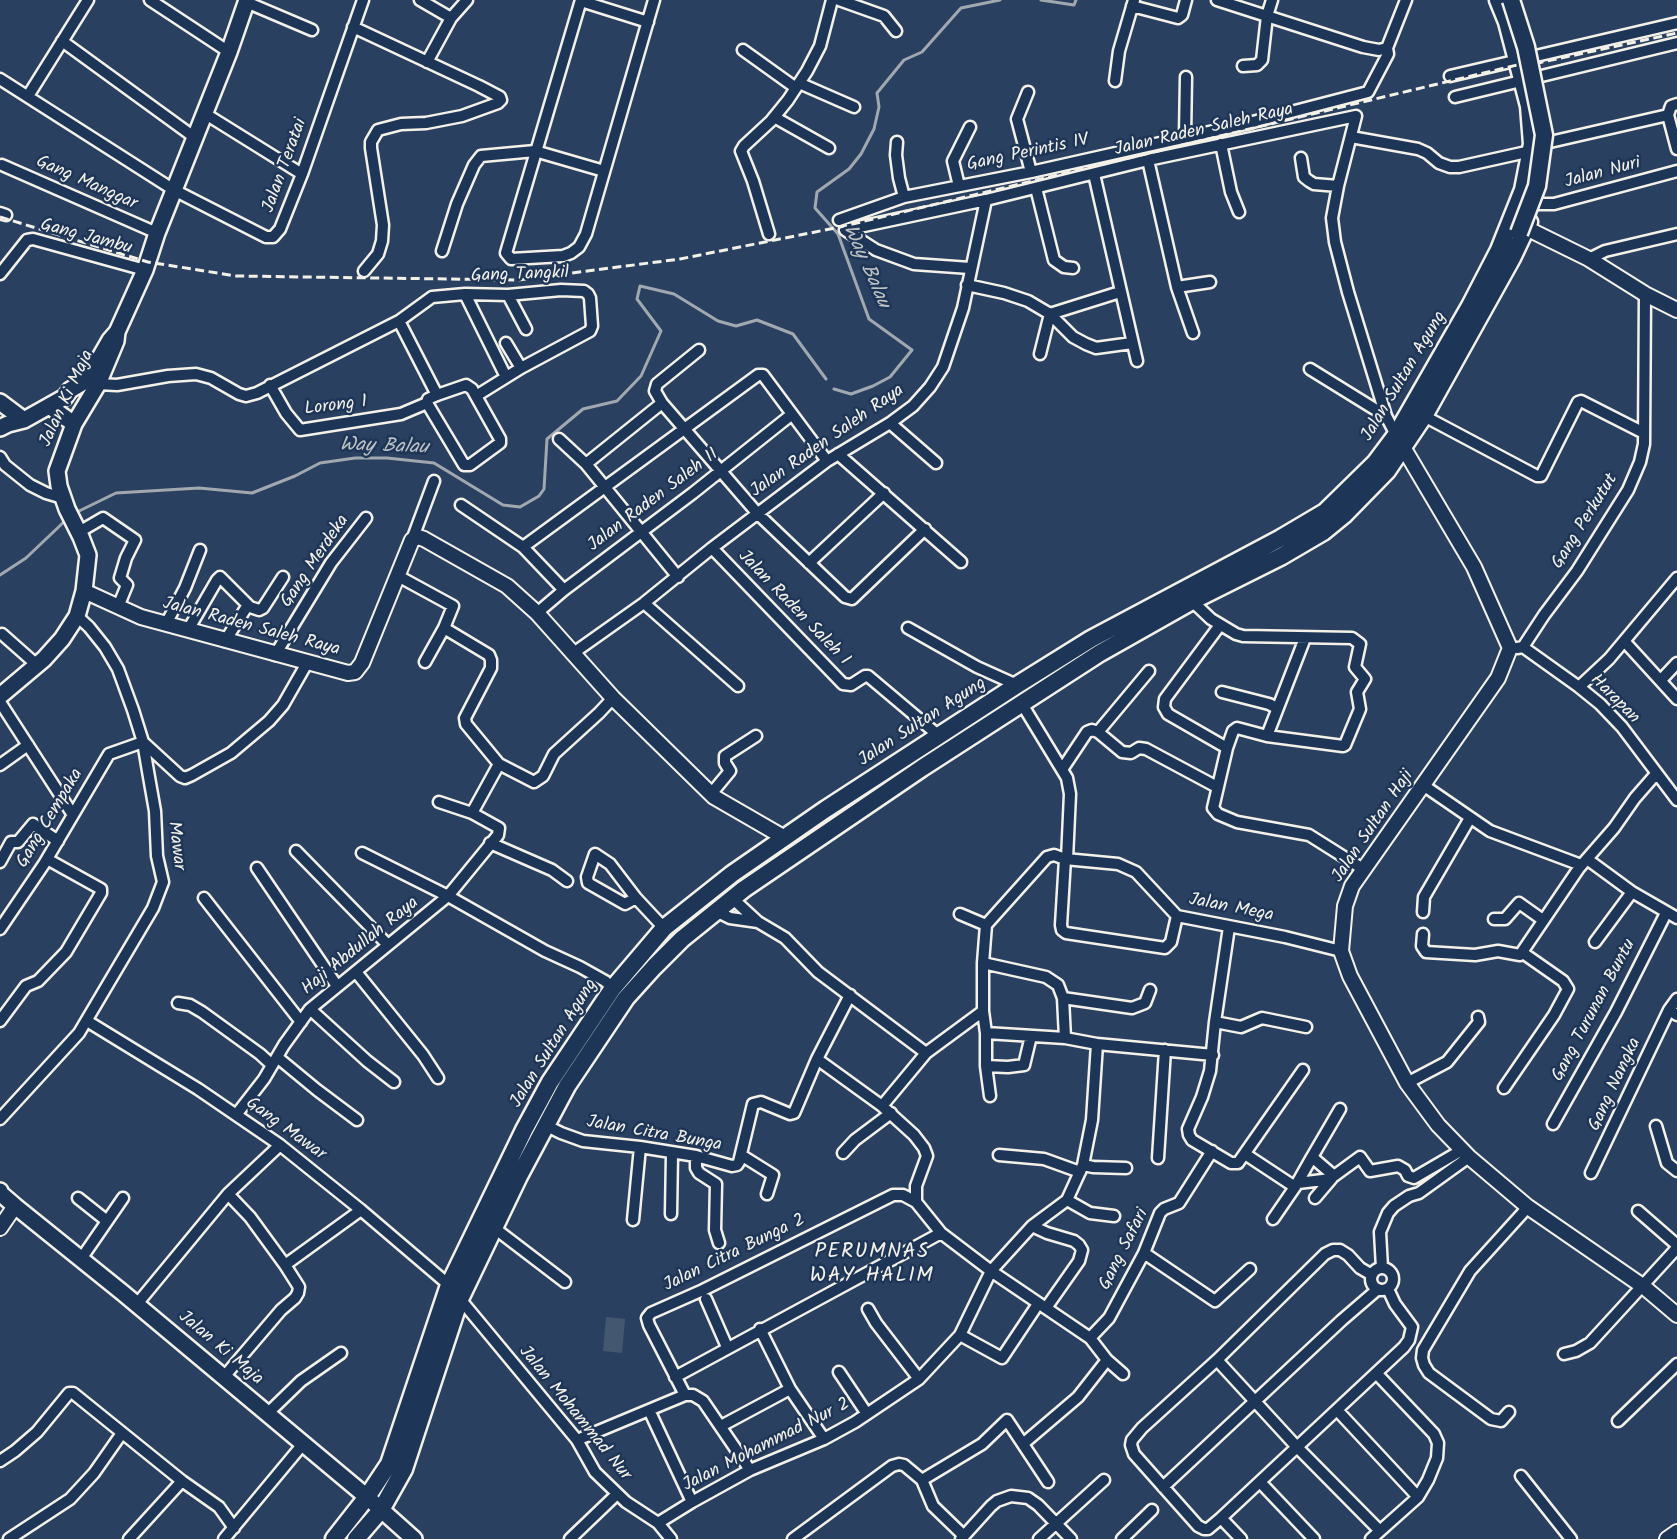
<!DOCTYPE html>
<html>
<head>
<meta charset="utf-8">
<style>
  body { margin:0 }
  canvas { display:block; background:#2a4060 }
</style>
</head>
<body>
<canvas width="1677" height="1539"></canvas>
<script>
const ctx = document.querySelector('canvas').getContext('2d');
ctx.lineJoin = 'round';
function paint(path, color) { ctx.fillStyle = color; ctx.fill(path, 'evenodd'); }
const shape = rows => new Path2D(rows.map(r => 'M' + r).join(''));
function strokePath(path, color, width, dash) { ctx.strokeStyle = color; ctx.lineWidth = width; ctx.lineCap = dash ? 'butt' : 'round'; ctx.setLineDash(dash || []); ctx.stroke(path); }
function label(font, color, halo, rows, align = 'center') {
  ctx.font = font + ' Kalam,sans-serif'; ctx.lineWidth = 5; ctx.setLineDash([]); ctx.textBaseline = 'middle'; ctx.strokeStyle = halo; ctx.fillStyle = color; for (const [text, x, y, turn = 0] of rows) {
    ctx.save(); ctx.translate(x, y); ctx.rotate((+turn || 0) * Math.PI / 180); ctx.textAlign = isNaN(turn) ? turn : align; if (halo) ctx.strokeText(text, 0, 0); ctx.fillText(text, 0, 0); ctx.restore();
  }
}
paint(shape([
  [606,1317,625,1319,622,1353,603,1351]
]), '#445771');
strokePath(shape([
  [1041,0,1074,5,1076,0],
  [834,389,851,394,873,386,890,377,912,350,869,319,838,234,815,208,817,192,849,169,861,154,874,129,879,107,877,93,904,60,922,52,961,8,1000,0],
  [75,513,116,493,199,488,252,493,295,476,320,463,355,458,387,458,434,463,503,505,520,507,539,496,544,489,547,439,583,409,617,401,641,376,661,331,637,299,640,286,674,294,718,321,736,326,757,320,793,334,826,379],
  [0,575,26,558,67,519]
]), '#a1a8b0', 3);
const minor = shape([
  [150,0,229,52],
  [420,0,451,18],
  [581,0,506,253,511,259,563,256,571,253,579,247,586,234,654,0],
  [839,0,884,16,896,31],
  [1217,0,1363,47,1379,50,1387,48],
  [581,1,648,22],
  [246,2,312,30],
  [1132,6,1178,18,1182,15,1186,0],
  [353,27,479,86,500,97,501,100,498,103,462,116,426,123,401,124,378,130,371,142,371,148,383,225,382,241,378,254,364,271],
  [62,41,194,137],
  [743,50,796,88],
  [427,62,451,18,467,0],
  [1243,66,1257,65,1262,60,1267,16,1272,0],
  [1450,76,1677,23],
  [0,79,174,190,266,237,273,237,280,229,302,174,363,0],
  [1115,81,1119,51,1134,0],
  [799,83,854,107],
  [1028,92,1017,119,1031,172],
  [28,96,88,0],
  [1455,97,1677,43],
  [1677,104,1671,106,1668,115,1677,149],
  [204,113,302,174],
  [774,117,829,148],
  [1185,136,1186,77],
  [1351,137,1418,149,1427,153,1439,163,1450,167,1459,167,1531,151],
  [897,142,896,155,899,178,904,197],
  [1550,142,1668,115],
  [1221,144,1231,192,1239,212],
  [1301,158,1304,177,1309,181,1314,184,1338,186],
  [1148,160,1177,287,1193,333],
  [2,165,157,233],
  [1094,174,1137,361],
  [959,186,953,161,970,127],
  [1036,188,1054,260,1064,267,1073,268],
  [1537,204,1554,204,1677,171],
  [0,213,6,215],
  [839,220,904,197,1031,172,1245,124,1368,92,1388,54,1387,48,1406,0],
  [845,230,986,200,1148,160,1356,116,1338,186,1332,218,1335,242,1348,292,1386,416,1396,435],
  [845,230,876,250,914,264,970,268],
  [769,234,753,181,741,151,744,146,771,121,788,100,807,71,820,46,832,0],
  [442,251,457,204,474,165,481,156,535,151,604,171],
  [1589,259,1605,251,1677,234],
  [0,274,27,240,33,239,145,270],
  [967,285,1004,293,1028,301,1050,314,1073,337,1086,344,1096,348,1132,343],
  [1177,287,1210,282],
  [465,294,506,377],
  [508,295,526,329],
  [399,321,437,395],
  [506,343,521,368],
  [699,350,657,384,655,391,662,403,758,514,845,597,852,599,925,529],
  [1040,354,1050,314,1120,292],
  [1310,369,1386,416],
  [98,384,117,385,168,376,196,374,211,378,239,394,246,396,257,393,399,321,432,297,465,294,508,295,561,290,584,291,588,294,590,298,592,326,590,331,521,368,476,396],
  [270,385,286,413,300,430,401,414,427,403,428,399,437,395,466,385,472,389,500,439,500,443,470,465,464,465,427,403],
  [1424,416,1537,476,1541,476,1578,402,1581,401,1644,433],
  [890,423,936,463],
  [559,439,586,464,678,577],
  [838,454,961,562],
  [0,457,5,465,30,485,46,493,63,498],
  [586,464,662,403],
  [461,505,523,547,564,590],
  [79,532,103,518,135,540,126,558,120,578,127,585,118,607],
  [412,540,434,481],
  [523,547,758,375,763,375,827,461],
  [712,548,843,684,851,685,865,676,868,676,938,735],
  [809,563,884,493],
  [398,576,453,606,444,628,425,662],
  [1192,601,1211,619,1236,634,1243,636,1352,638,1360,644,1355,667,1365,679,1357,692,1360,709,1345,745,1343,746,1267,736,1237,728,1233,731,1227,748,1213,808,1218,814,1237,822,1309,835,1363,869],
  [644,603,738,686],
  [537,613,564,590,693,493,791,415],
  [166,624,185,588,200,550],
  [1220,625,1165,699,1164,707,1168,714,1227,748],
  [444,628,489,655,491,660,491,668,465,718,466,724,499,764,534,782,543,776,554,754,599,713,613,698],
  [908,628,977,667,1017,685],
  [188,630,217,580,220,577,250,607],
  [2,634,37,665],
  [225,641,246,608,250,607,259,610,263,608,283,577],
  [1625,642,1677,699],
  [1523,647,1544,615,1577,571,1628,490,1640,462,1644,444,1645,294],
  [1517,648,1523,647,1579,687,1600,704,1622,727,1677,800],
  [572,654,644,603,712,548,827,461,890,423,913,406,930,387,943,367,963,308,986,200],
  [275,655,331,563,366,518],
  [1661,680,1677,663],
  [1579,687,1609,659,1677,578],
  [1222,692,1269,704,1277,708],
  [0,702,73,815],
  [1022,704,1067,778,1070,794,1067,859],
  [1098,732,1149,671],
  [1267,736,1305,638],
  [0,765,28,745],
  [1063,768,1087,732,1092,730,1098,732,1122,752,1131,753,1139,748,1146,749,1217,787],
  [1423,785,1490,831,1581,865],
  [711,794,730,771,725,763,725,756,756,736],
  [439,802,472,813],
  [490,843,552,870,567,881],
  [296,851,388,945],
  [362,853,448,896,545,951,580,967,605,981,613,988],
  [1065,859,1061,925,1062,930,1066,933,1165,948,1171,942,1177,916],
  [1587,859,1632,892,1677,918],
  [0,862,11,842,18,842,33,824,58,841],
  [257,868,337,986],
  [204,898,301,1022],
  [636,898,625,904,588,883,587,877,595,854,610,864,636,898,664,928],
  [732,898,758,922,785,938,818,972,926,1053],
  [716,911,730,918,758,922],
  [1423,912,1424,897,1470,818],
  [960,914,986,925],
  [1494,919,1505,919,1519,903,1543,920],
  [1229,927,1215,1022,1210,1071,1202,1097,1188,1129,1189,1135,1192,1140,1231,1163,1238,1163,1303,1070],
  [0,929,44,864,109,754,143,742,180,776,185,778,192,775,231,753,269,721,283,705,307,663],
  [1423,934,1422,946,1426,952,1475,955,1498,951,1520,955,1579,868,1614,828,1635,798,1656,774],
  [1595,942,1632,892],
  [983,963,1046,977,1058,985,1063,998,1065,1038],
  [356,972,423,1055,438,1078],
  [1063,998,1132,1008,1145,1003,1150,990],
  [1677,999,1669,1010,1677,1015],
  [178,1003,190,1005,202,1012,260,1054,272,1065],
  [310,1009,367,1061,394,1082],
  [0,1021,26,986,38,981,66,952,101,893,101,889,47,859],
  [87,1021,198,1089,280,1145,361,1210,449,1285],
  [1215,1022,1241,1027,1262,1018,1306,1027],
  [986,1033,1065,1038,1097,1044,1213,1055],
  [277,1057,317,1090,357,1120],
  [817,1059,882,1106,914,1135,924,1148,927,1156,916,1186,916,1202,941,1233,991,1271,1090,1338,1107,1360,1078,1397,1024,1443],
  [986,1066,1008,1067,1024,1065,1031,1036],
  [1407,1083,1447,1062,1479,1022,1478,1017],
  [1504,1088,1554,1015,1568,989,1563,981,1523,953],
  [990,1096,986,1066,986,1033,983,1011,983,963,986,925,1047,857,1054,855,1065,859,1118,864,1136,872,1177,916,1285,937,1341,951],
  [882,1106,926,1053,983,1011],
  [1340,1109,1312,1157,1334,1176,1360,1157,1370,1171,1398,1166,1405,1170,1408,1176,1414,1178,1462,1150],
  [236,1115,264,1079,284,1045,310,1009,448,896,498,835,499,828,472,813,499,764],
  [0,1119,79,1033,153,908,163,882,157,856,155,811,149,777,143,742,133,710,118,669,105,647,89,627,77,616],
  [1553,1124,1616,1012,1666,913],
  [545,1125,561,1133,583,1141,640,1147,696,1156,732,1166,737,1165,739,1162,753,1104,761,1102,790,1114,794,1113,817,1059,850,995],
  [1656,1126,1667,1163,1677,1171],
  [843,1153,855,1140,891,1113],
  [1245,1154,1295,1187,1312,1157],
  [741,1155,773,1175,767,1194],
  [999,1155,1044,1159,1080,1172],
  [696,1156,696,1168,699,1173,716,1184,715,1230,719,1243],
  [1158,1158,1165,1050],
  [1083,1165,1093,1167,1126,1168],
  [1591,1173,1669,1010],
  [1298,1183,1331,1179],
  [78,1198,107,1221],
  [1315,1198,1332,1178],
  [1067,1200,1090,1213,1114,1216],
  [1638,1211,1677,1245],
  [671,1214,672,1154],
  [1273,1219,1295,1187],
  [633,1220,640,1147],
  [1032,1226,1047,1233,1074,1241,1079,1245,1082,1250,1079,1261,1046,1308],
  [493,1227,565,1282],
  [1144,1253,1215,1301,1250,1269],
  [81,1259,123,1198],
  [285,1265,361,1210],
  '1371 1279a11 11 0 1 1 22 0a11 11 0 1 1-22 0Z',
  [1382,1268,1380,1232,1388,1213,1394,1206,1409,1196,1419,1193,1469,1157],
  [1372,1275,1360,1268,1348,1255,1340,1250,1333,1250,1325,1254,1217,1360,1142,1428,1132,1440,1131,1445,1134,1454,1198,1526,1204,1529,1208,1529,1221,1518,1404,1347,1409,1340,1412,1327,1395,1304,1388,1289],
  [460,1299,577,1440,595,1472,626,1502,658,1523,671,1539],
  [706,1299,727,1347],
  [137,1304,228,1194,280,1145],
  [868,1309,876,1323,919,1379],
  [760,1329,790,1389,824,1439],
  [960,1335,1002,1358,1038,1304],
  [1090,1338,1109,1318,1144,1253,1160,1213,1164,1209,1179,1203,1212,1151],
  [1564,1354,1576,1351,1590,1343,1677,1248],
  [1107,1360,1123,1374],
  [1217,1360,1296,1446,1380,1531],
  [839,1372,867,1414],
  [675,1377,941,1233],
  [223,1378,281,1310,295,1298,298,1293,299,1287,285,1265,250,1217,228,1194],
  [685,1395,649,1325,647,1318,651,1313,703,1290,893,1195,903,1195,916,1202],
  [649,1410,692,1502],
  [1337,1410,1418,1497],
  [1509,1412,1501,1421,1491,1419,1429,1373,1424,1365,1422,1358,1423,1350,1470,1271,1528,1207],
  [267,1414,301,1381,341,1353],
  [1618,1421,1677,1364],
  [721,1426,790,1389],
  [577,1440,685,1395,693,1395,703,1401,750,1470],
  [0,1461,15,1451,37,1432,69,1393,73,1393,182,1481,219,1507,234,1528],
  [1521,1476,1571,1539],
  [922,1480,982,1444,1007,1420,1048,1482],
  [922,1480,933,1506,964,1536],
  [1260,1482,1314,1539],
  [1163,1487,1342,1320,1378,1289],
  [1221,1518,1241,1539],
  [658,1523,692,1502,750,1470,824,1439,855,1422,919,1379,960,1335,991,1271,1032,1226,1067,1200,1083,1165,1092,1120,1097,1044],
  [9,1539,70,1499,94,1473,122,1433],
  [129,1539,182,1481],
  [224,1539,303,1444],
  [570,1539,617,1494],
  [793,1539,892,1466,899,1464,904,1465,922,1480],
  [961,1539,991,1506,997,1501,1011,1496,1028,1498,1038,1505,1071,1539],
  [1039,1539,1104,1480],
  [1122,1539,1152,1510],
  [1371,1539,1418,1497,1428,1480,1437,1458,1438,1443,1434,1434,1377,1374]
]);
const tertiary = shape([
  [1526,228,1589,259,1645,294,1677,310],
  [1403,447,1474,567,1510,648,1498,678,1352,886,1345,906,1341,951,1350,976,1407,1083,1438,1125,1469,1157,1528,1207,1644,1287,1677,1315],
  [84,591,141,617,348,673,355,672,362,663,412,540,418,537,424,539,507,586,537,613,613,698,714,797,785,838],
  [0,1228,15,1206],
  [1667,1539,1677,1532]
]);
const secondary = shape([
  [87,380,110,340,117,332,145,270,157,233,229,52,247,0],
  [0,402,24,420],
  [49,406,74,424],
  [0,428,8,424,24,420,49,406,65,397,70,390,87,380,97,383],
  [0,696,44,659,62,639,77,616,84,591,88,555,81,537,67,509,59,486,57,471,74,424,98,384,116,341,117,332],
  [0,1191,0,1193,15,1206,123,1293,367,1497,414,1539]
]);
const primary = shape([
  [334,1539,367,1497,389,1464,449,1285,524,1130,550,1082,613,988,664,928,732,874,826,809,1017,685,1091,639,1281,538,1325,512,1375,463,1396,435,1470,306,1499,250,1523,190,1532,144,1529,106,1507,22,1498,0],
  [356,1539,381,1510,404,1469,460,1299,519,1176,567,1086,626,998,654,967,682,939,744,889,922,768,1100,653,1192,601,1282,556,1323,532,1345,514,1387,471,1424,416,1512,258,1529,222]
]);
strokePath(minor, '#f4f1e8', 15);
strokePath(tertiary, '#f4f1e8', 18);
strokePath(secondary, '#f4f1e8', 20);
strokePath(primary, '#f4f1e8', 21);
strokePath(minor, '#1d3557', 10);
strokePath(tertiary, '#1d3557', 14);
strokePath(secondary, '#1d3557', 15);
strokePath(primary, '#1d3557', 16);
strokePath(shape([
  [0,217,148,262,236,276,518,280,680,259,840,227,1517,65,1538,63,1677,33]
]), '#f4f1e8', 3, [9, 4.5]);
const primaryBridge = shape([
  [1511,0,1526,47,1544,135,1537,186,1519,233]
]);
strokePath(primaryBridge, '#f4f1e8', 21, []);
strokePath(primaryBridge, '#1d3557', 16);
label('18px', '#f4f1e8', '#1d3557', [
  ["Jalan Raden Saleh Raya",1204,131,-13],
  ["Gang Perintis IV",1028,154,-12],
  ["Jalan Teratai",286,166,-70],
  ["Jalan Nuri",1603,174,-15],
  ["Gang Manggar",86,184,24],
  ["Gang Jambu",86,238,15],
  ["Gang Tangkil",520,276,-2],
  ["Jalan Sultan Agung",1405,377,-59],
  ["Jalan Ki Maja",68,399,-65],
  ["Lorong 1",336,407,-7],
  ["Jalan Raden Saleh Raya",828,442,-35],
  ["Jalan Raden Saleh II",654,501,-37],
  ["Gang Perkutut",1586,522,-58],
  ["Gang Merdeka",316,562,-56],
  ["Jalan Raden Saleh I",793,609,46],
  ["Jalan Raden Saleh Raya",251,628,15],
  ["Harapan",1614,700,45],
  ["Jalan Sultan Agung",923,723,-33],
  ["Gang Cempaka",51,819,-59],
  ["Jalan Sultan Haji",1374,827,-56],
  ["Mawar",175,846,83],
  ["Jalan Mega",1231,909,11],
  ["Haji Abdullah Raya",361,947,-39],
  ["Gang Turunan Buntu",1595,1011,-62],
  ["Jalan Sultan Agung",555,1044,-58],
  ["Gang Nangka",1616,1085,-65],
  ["Gang Mawar",285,1130,36],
  ["Jalan Citra Bunga",654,1135,10],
  ["Gang Safari",1125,1250,-63],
  ["Jalan Citra Bunga 2",735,1254,-26],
  ["Jalan Ki Maja",220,1349,40],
  ["Jalan Mohammad Nur",574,1414,51],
  ["Jalan Mohammad Nur 2",767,1446,-27]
]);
label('italic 20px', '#bdc1c2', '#1d3557', [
  ["Way Balau",865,267,66],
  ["Way Balau",384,448,2]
]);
ctx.letterSpacing = '1.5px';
label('21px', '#f4f1e8', '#1d3557', [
  ["PERUMNAS",872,1253],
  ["WAY HALIM",872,1277]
]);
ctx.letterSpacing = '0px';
</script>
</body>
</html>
